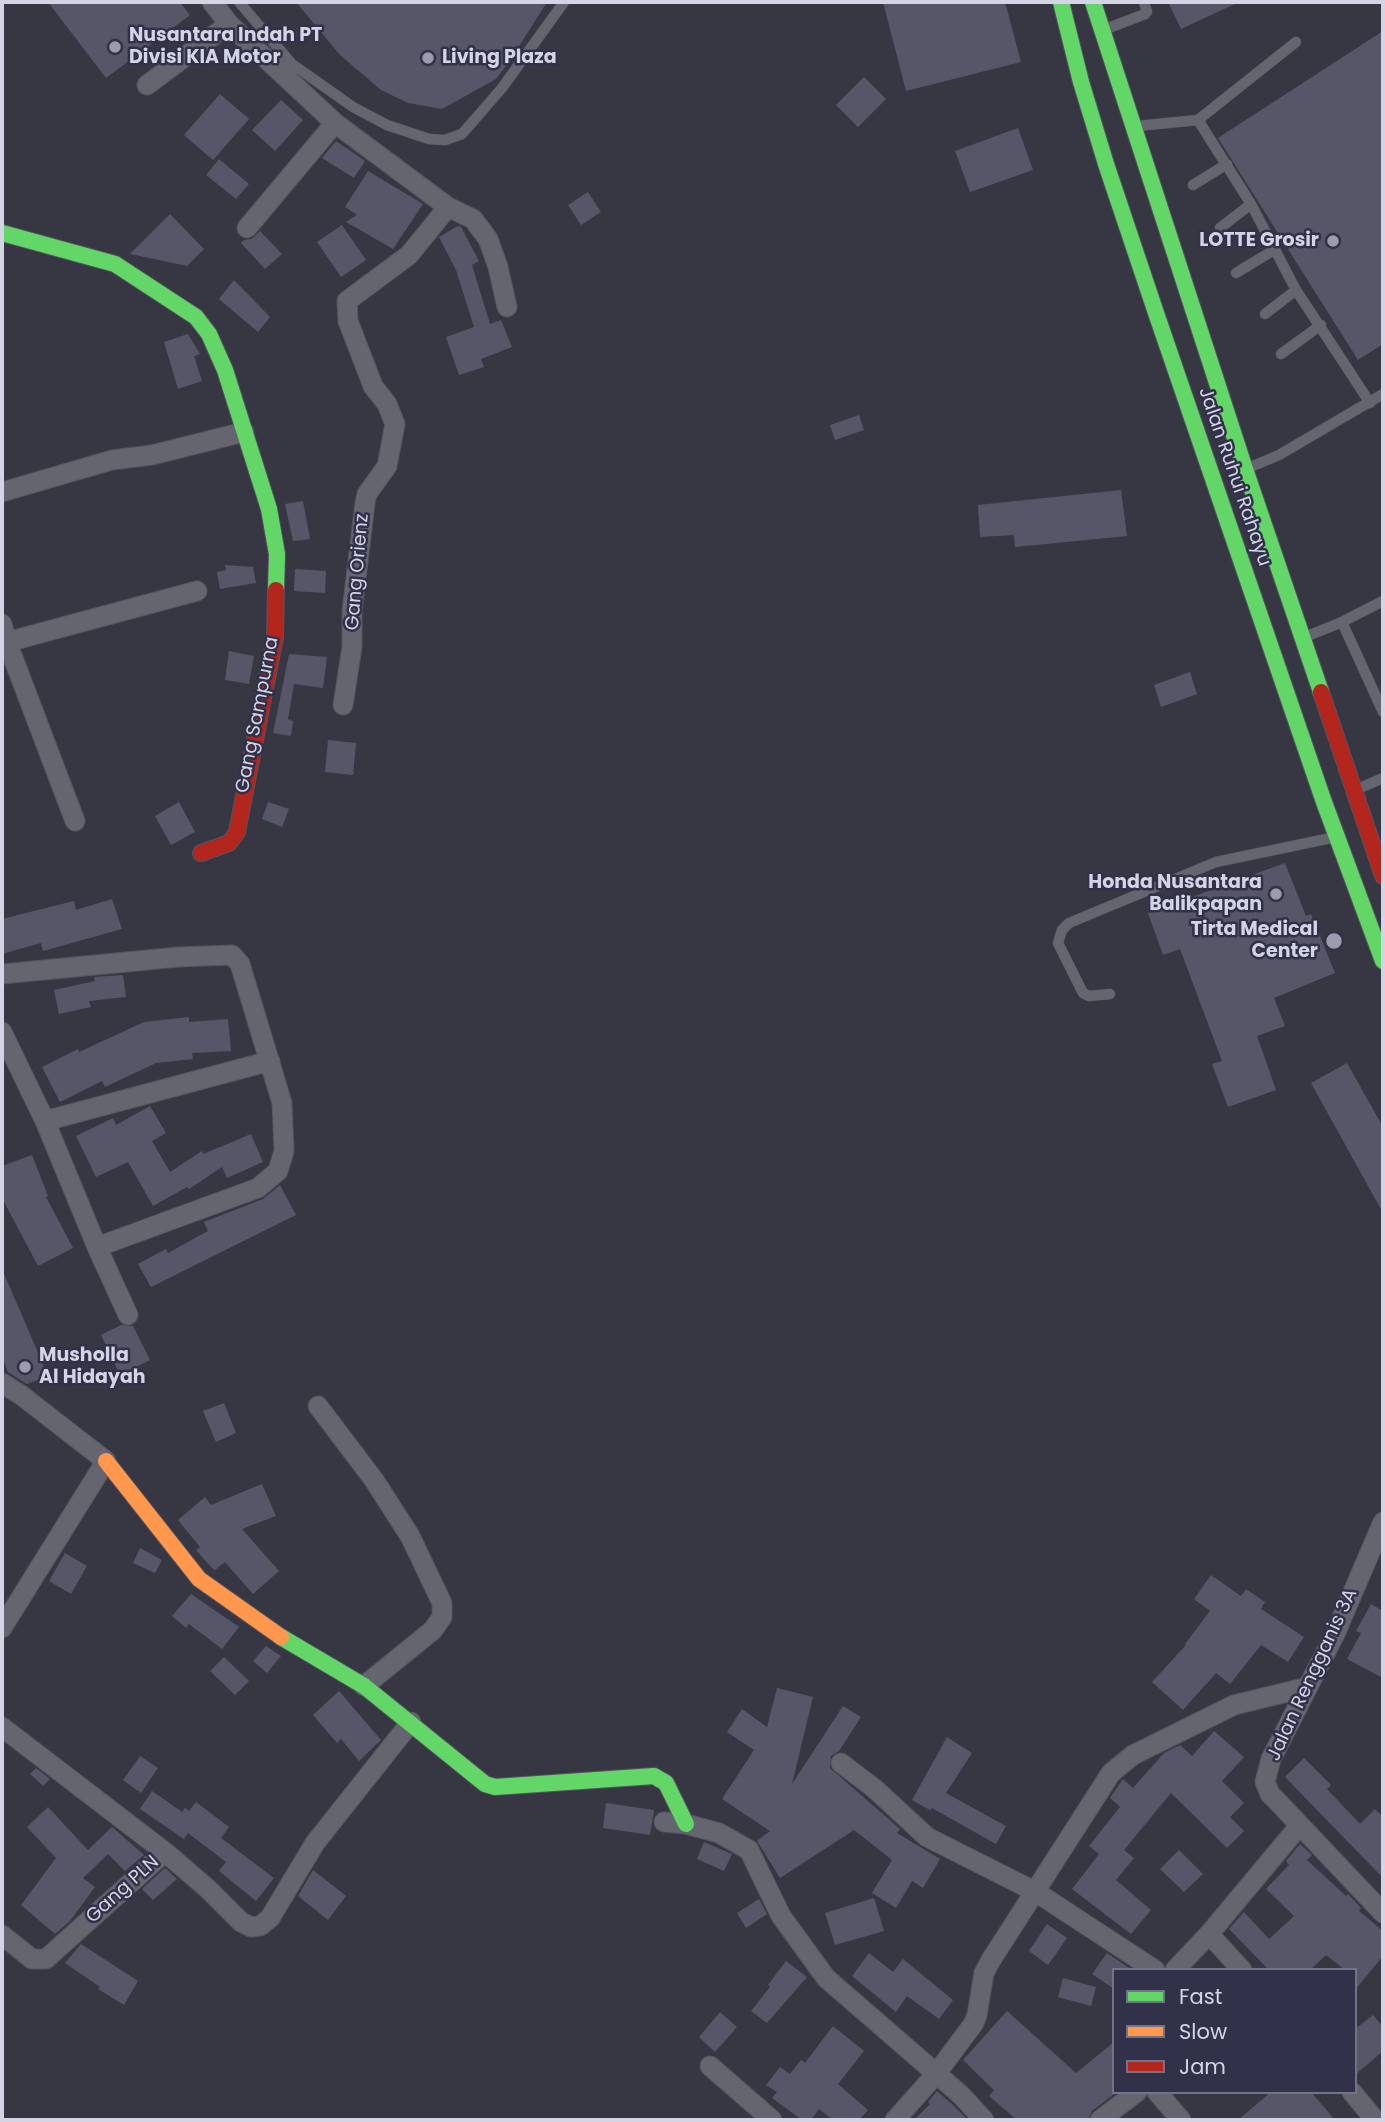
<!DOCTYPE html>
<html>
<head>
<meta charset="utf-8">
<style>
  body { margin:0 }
  #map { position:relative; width:1385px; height:2122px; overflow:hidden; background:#373744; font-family:Poppins,sans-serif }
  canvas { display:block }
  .frame { position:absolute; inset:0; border:4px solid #d3d4e4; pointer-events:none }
  .legend { position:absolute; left:1112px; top:1968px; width:245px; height:126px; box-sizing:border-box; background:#31314a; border:2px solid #727288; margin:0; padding:9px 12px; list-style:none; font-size:21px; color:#d3d4e4 }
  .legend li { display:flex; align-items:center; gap:14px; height:35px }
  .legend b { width:35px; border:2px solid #727288 }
</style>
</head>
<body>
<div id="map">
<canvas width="1385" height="2122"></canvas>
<div class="frame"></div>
<ul class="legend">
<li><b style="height:9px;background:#63d668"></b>Fast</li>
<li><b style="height:9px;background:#ff974d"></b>Slow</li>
<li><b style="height:9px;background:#b3261e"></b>Jam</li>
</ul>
</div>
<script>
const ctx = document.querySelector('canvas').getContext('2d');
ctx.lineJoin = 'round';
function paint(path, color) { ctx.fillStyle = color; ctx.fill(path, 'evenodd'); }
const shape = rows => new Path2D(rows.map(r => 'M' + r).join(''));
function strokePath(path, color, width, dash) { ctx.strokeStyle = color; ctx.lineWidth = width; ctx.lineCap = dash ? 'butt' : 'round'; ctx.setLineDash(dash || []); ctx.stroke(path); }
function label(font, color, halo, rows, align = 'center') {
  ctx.font = font + ' Poppins,sans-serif'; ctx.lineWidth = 5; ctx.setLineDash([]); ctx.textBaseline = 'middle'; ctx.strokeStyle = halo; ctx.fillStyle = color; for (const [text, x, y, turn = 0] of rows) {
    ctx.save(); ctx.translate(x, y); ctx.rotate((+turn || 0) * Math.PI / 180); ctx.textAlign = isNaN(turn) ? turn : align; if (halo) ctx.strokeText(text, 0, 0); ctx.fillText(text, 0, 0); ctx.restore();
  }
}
paint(shape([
  [48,2,180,2,190,15,106,78],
  [296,2,547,2,509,62,496,79,442,109,408,103,381,90,340,55],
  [883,2,1005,2,1021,62,906,91],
  [1168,2,1239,2,1181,29],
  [1383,31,1383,344,1358,360,1218,138],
  [864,77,886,99,858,127,836,105],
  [220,94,249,119,213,160,184,135],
  [281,100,303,120,275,151,252,130],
  [1018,128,1033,170,970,192,955,151],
  [336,141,365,161,354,178,322,158],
  [219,159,249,184,236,199,206,175],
  [368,171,423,204,393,249,346,222,357,215,345,207],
  [588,192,601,212,581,225,568,205],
  [170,214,204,249,187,266,130,254],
  [342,225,366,260,341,277,317,242],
  [458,226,461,227,479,261,472,265,490,324,501,320,512,347,481,359,484,367,459,375,446,337,474,327,456,270,439,237],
  [260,231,282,254,265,269,241,243,244,240,252,239],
  [234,280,270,317,258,332,219,299],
  [188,334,200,354,194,356,202,381,178,389,164,342],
  [859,415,864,430,835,440,830,425],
  [1121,490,1127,536,1015,547,1014,535,980,537,978,505],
  [303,501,310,539,293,541,285,504],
  [225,565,253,567,256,583,220,589,217,572,226,570],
  [295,569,326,571,325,593,294,591],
  [229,651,254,656,249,684,225,680],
  [289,654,327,657,323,688,294,684,288,719,293,721,291,736,273,733],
  [1190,672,1197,694,1161,707,1154,685],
  [328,740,356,743,353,775,325,772],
  [179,802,195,832,171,845,155,816],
  [268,802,289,809,282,827,262,819],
  [1285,863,1306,916,1311,914,1335,973,1274,998,1285,1026,1257,1036,1276,1090,1228,1107,1212,1064,1222,1061,1180,949,1163,955,1148,913],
  [112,899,122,929,43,951,41,943,2,954,2,919,74,901,76,910],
  [123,975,126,997,89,1001,91,1007,59,1014,54,990,95,981,94,977],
  [189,1017,189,1022,228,1019,231,1051,192,1053,193,1059,156,1063,105,1087,102,1081,60,1102,42,1067,78,1049,79,1052,144,1022],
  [1347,1063,1383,1127,1383,1213,1311,1083],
  [150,1106,166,1133,152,1141,170,1172,202,1151,203,1154,251,1134,263,1162,227,1178,222,1167,189,1189,187,1187,153,1206,128,1162,96,1177,76,1136,113,1118,116,1125],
  [32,1155,48,1196,46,1197,73,1248,38,1266,2,1198,2,1166],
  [280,1185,296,1215,151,1287,138,1264,166,1249,168,1253,208,1231,204,1222,263,1199],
  [2,1269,48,1376,27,1384,8,1372,2,1357],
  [121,1325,133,1326,150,1360,120,1375,101,1335],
  [224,1403,236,1433,216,1442,203,1411],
  [262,1484,276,1516,242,1529,279,1571,253,1594,225,1562,215,1570,211,1567,196,1550,200,1547,178,1520,205,1497,211,1505],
  [140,1548,162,1560,155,1573,133,1563],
  [65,1553,87,1566,71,1594,49,1581],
  [1211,1575,1241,1596,1246,1589,1265,1602,1261,1609,1304,1637,1288,1662,1261,1645,1230,1684,1216,1673,1183,1710,1152,1682,1186,1645,1185,1644,1210,1611,1194,1599],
  [191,1594,239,1627,222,1649,189,1624,186,1628,172,1616],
  [1371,1604,1383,1611,1383,1678,1347,1659,1361,1633,1356,1631],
  [266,1646,281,1656,267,1673,253,1661],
  [224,1657,249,1681,235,1695,210,1671],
  [777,1688,813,1697,792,1784,843,1706,861,1717,839,1751,831,1756,830,1768,900,1829,897,1833,940,1859,923,1888,912,1881,896,1908,872,1893,892,1860,854,1830,780,1878,757,1841,770,1831,722,1799,754,1750,727,1732,742,1709,767,1727],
  [339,1691,381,1740,359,1761,341,1739,337,1743,313,1715],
  [1214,1731,1244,1757,1222,1781,1244,1803,1230,1817,1244,1831,1227,1848,1171,1793,1124,1850,1134,1858,1116,1880,1151,1910,1131,1934,1072,1889,1099,1854,1089,1846,1120,1807,1110,1798,1123,1779,1133,1788,1164,1753,1180,1745,1192,1756],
  [947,1737,972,1753,946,1793,1006,1826,996,1844,932,1808,930,1810,912,1800],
  [140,1756,158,1768,141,1793,123,1780],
  [1304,1758,1331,1785,1327,1789,1360,1824,1375,1809,1383,1817,1383,1878,1285,1777],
  [36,1768,50,1779,43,1786,30,1774],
  [152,1791,182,1812,185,1808,189,1811,196,1802,229,1827,221,1838,274,1878,256,1901,219,1871,226,1862,188,1833,184,1839,140,1809],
  [606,1803,654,1810,650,1835,603,1828],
  [48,1807,88,1850,112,1827,144,1855,125,1871,108,1854,83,1878,95,1887,70,1921,55,1934,21,1905,56,1858,27,1827],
  [704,1842,732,1854,724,1871,697,1859],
  [1300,1844,1312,1855,1307,1860,1346,1896,1348,1894,1361,1908,1359,1911,1383,1931,1383,1956,1355,1990,1355,1970,1345,1970,1326,1955,1310,1970,1269,1970,1229,1929,1244,1912,1269,1939,1294,1916,1266,1889,1289,1865,1286,1861],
  [1179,1850,1203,1874,1184,1892,1160,1869],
  [165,1868,177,1879,153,1900,142,1889],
  [313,1870,346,1896,328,1920,298,1896],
  [874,1898,884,1931,835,1945,825,1913],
  [759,1899,767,1914,746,1928,737,1913],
  [1047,1924,1067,1938,1048,1965,1029,1951],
  [81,1944,138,1981,124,2005,98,1989,100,1987,65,1963],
  [869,1953,893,1972,903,1959,953,2000,939,2019,907,1996,896,2012,852,1976],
  [1107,1953,1132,1970,1114,1970,1114,1989,1092,1974],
  [786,1961,807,1977,767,2023,751,2011,770,1987,768,1985],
  [1063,1978,1096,1987,1091,2006,1058,1997],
  [1007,2011,1076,2073,1114,2042,1114,2094,1092,2111,1088,2120,1017,2120,989,2096,994,2090,963,2060],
  [720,2012,737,2027,715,2052,699,2037],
  [1373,2015,1383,2027,1383,2051,1355,2075,1355,2029],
  [833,2026,864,2051,838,2084,868,2110,859,2120,833,2120,819,2109,811,2120,802,2120,772,2098,777,2092,766,2085,780,2067,790,2074,801,2060,805,2063],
  [937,2091,952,2104,968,2120,914,2120,930,2104,928,2102],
  [1271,2092,1311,2092,1335,2120,1238,2120]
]), '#565668');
const lane = shape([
  [239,2,292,64,353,107,387,125,429,139,445,140,462,134,502,88,564,2],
  [1106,29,1145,14,1147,12,1144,2],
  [1198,120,1251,204,1296,290,1370,403],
  [1137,126,1198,120,1296,42],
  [1193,185,1227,164],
  [1220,228,1251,204],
  [1236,273,1274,250],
  [1265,314,1296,290],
  [1281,354,1321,325],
  [1246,469,1279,455,1383,394],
  [1342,622,1383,712],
  [1305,637,1342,622,1383,601],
  [1355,790,1383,778],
  [1110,994,1089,996,1083,993,1058,943,1062,930,1069,923,1216,862,1336,837]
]);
const street = shape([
  [212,2,229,24,335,123,448,207,473,219,488,239,498,267,507,307],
  [147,85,229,24],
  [247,228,335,123],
  [2,492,112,460,152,455,244,432],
  [2,624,7,642,197,591],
  [7,642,75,821],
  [343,705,352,647,352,611,365,503,367,494,387,466,395,424,387,404,373,386,348,321,347,301,409,255,448,207],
  [2,974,178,957,232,955,240,964,282,1103,284,1151,278,1171,258,1188,97,1247],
  [2,1032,45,1121,97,1247,128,1315],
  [45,1121,270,1061],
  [2,1383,21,1395,106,1461,2,1628],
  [318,1406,374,1480,410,1536,442,1603,442,1617,433,1630,364,1686],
  [1383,1522,1335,1634,1271,1759,1265,1782,1270,1794,1278,1802,1383,1913],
  [2,1727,165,1852,208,1889,241,1922,251,1927,260,1926,270,1918,315,1843,411,1722],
  [841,1763,875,1789,927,1837,1036,1892,1155,1970],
  [664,1822,686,1824,719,1833,749,1850,781,1916,826,1978,961,2095,984,2120],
  [1209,1934,1242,1970],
  [2,1935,32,1959,46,1959,165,1852],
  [1175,1970,1209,1934,1300,1825],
  [710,2066,772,2120],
  [1157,2092,1181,2120],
  [1352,2092,1375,2120],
  [895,2120,936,2074,974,2023,977,2015,984,1973,991,1960,1111,1773,1133,1755,1234,1705,1308,1687],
  [1100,2120,1137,2092]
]);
const fast = shape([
  [1061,2,1081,82,1106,164,1155,310,1324,802,1383,961],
  [1093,2,1245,469,1321,692],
  [2,233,115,264,196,317,209,334,225,370,269,509,277,554,276,590],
  [281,1637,364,1686,485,1784,495,1787,654,1776,666,1783,686,1824]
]);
const slow = shape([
  [106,1461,199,1579,281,1637]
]);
const jam = shape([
  [1321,692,1383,876],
  [201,853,229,843,237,832,275,637,276,590]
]);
strokePath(lane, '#545460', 11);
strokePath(street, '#545460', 21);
strokePath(fast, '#545460', 18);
strokePath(slow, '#545460', 18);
strokePath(jam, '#545460', 18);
strokePath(lane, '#65656f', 10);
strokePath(street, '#65656f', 19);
strokePath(fast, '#63d668', 16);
strokePath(slow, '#ff974d', 16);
strokePath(jam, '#b3261e', 16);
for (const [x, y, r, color] of [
  [115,47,7,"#9c9dac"],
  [428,58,7,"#9c9dac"],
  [1333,241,7,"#9c9dac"],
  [1276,894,7,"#9c9dac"],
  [1334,941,9,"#9c9dac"],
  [25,1367,7,"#9c9dac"]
]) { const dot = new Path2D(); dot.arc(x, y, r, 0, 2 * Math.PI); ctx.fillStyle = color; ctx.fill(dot); strokePath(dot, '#31314a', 2.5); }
label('bold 19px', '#d3d4e4', '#31314a', [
  ["Nusantara Indah PT",129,36],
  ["Divisi KIA Motor",129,58],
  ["Living Plaza",442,58],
  ["LOTTE Grosir",1319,241,"right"],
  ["Honda Nusantara",1262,883,"right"],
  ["Balikpapan",1262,905,"right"],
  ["Tirta Medical",1318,930,"right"],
  ["Center",1318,952,"right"],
  ["Musholla",39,1356],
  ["Al Hidayah",39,1378]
], 'left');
label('19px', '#d3d4e4', '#31314a', [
  ["Jalan Ruhui Rahayu",1234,477,71],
  ["Gang Orienz",358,572,-85],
  ["Gang Sampurna",258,715,-79],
  ["Jalan Rengganis 3A",1313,1675,-65],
  ["Gang PLN",123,1890,-42]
]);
</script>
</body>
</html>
